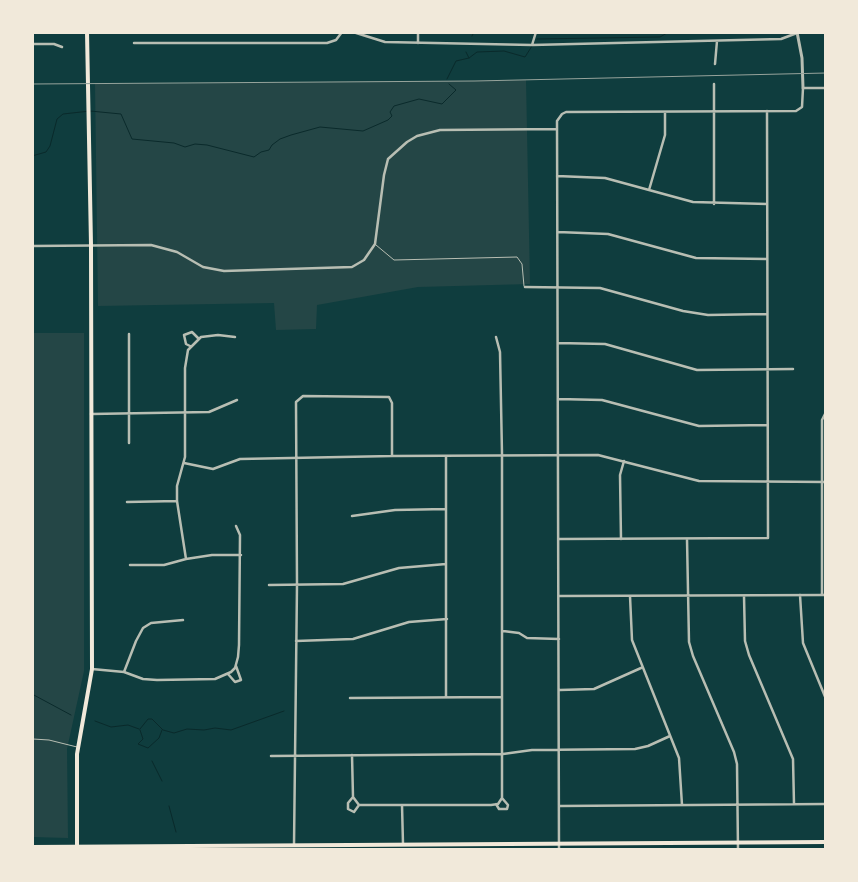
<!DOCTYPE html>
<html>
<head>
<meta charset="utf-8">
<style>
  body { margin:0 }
  #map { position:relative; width:858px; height:882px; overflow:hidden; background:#0f3d3e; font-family:"DejaVu Sans",sans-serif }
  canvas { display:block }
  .frame { position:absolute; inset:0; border:34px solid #f1e9da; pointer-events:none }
</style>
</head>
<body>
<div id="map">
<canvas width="858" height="882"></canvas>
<div class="frame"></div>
</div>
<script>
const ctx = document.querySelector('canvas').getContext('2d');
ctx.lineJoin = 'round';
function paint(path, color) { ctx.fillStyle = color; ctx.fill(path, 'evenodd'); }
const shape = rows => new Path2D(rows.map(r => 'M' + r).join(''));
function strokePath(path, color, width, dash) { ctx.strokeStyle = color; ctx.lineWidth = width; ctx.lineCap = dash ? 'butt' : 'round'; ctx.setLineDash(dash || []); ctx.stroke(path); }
paint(shape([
  [526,80,530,284,418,287,317,305,316,329,276,330,274,303,98,306,95,84],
  [33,333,84,333,84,671,67,749,68,838,33,837]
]), '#244646');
strokePath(shape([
  [472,36,474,32],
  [537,39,660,37,669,32],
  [466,52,469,58],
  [447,79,456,61,469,58,477,52,504,51,525,57,532,46],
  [32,156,46,152,50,146,57,119,63,114,90,111,121,114,132,139,174,143,185,147,195,144,207,145,254,157,261,152,269,150,272,145,280,139,291,135,320,127,363,131,388,120,392,116,390,112,394,106,419,99,442,104,456,90,449,84],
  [32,694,71,715],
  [95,721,111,727,128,725,139,729],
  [140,729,148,719,152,719,163,730,174,733,187,729,204,730,215,728,231,730,284,711],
  [140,730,143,739,138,744,148,748,159,738,162,730],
  [152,761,162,781],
  [169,806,176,832]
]), '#0a2a2b', 1);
strokePath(shape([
  [376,245,394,260,517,257,522,264,524,286],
  [32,753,33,739,49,740,77,747]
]), '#b8beb3', 1);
strokePath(shape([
  [353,32,385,42,532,45,781,39,797,33],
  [418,32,418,43],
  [134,43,327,43,336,40,342,32],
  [32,44,54,44,62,47],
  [532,45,536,32],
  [715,64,717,41],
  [714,84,714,204],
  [557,176,605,178,693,202,767,204],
  [649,190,665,135,665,112],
  [558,232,608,234,696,258,767,259],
  [32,246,151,245,177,252,203,267,224,271,352,267,364,260,375,244,384,175,388,159,407,142,417,136,440,130,557,129],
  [525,287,600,288,683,311,708,315,767,314],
  [235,337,218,335,201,337,188,350,185,368,185,457,177,486,177,501,186,559,212,555,241,555],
  [558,343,605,344,697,370,793,369],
  [190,346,186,344,184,335,192,332,199,339],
  [558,399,602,400,699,426,767,425],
  [91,414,209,412,237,400],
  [129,443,129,334],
  [446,456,446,697],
  [184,463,213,469,240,459,392,456,598,455,699,481,826,482],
  [127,502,177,501],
  [352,516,395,510,446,509],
  [559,539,768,538,767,111],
  [621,539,620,475,624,461],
  [687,539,689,642,693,656,734,752,737,764,738,850],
  [130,565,164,565,186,559],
  [269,585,343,584,399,568,446,564],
  [800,595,803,643,826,699],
  [822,595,822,420,826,412],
  [560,596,826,595],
  [630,596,632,640,679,758,682,805],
  [744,596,745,641,749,655,793,759,794,804],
  [503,631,519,633,527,638,559,639],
  [296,641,353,639,409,622,447,619],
  [92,669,124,672,143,679,157,680,215,679,231,672,235,668,238,657,239,645,240,535,236,526],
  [124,672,136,641,143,628,151,623,183,620],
  [228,674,235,682,241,680,236,666],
  [560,690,594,689,641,668],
  [350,698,502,697],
  [352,755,353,797,359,805,491,805,498,804,502,798,502,454,500,352,496,337],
  [271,756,503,754,532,750,635,749,648,746,670,736],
  [353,797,348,803,348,809,354,812,359,805],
  [496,804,499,809,507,809,508,805,502,798],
  [402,805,403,844],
  [560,806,826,804],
  [294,845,297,585,296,402,303,396,389,397,392,403,392,455],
  [559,850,557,121,562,114,566,112,796,111,802,107,803,88,826,88]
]), '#b8beb3', 2.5);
strokePath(shape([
  [797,32,802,58,803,88]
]), '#b8beb3', 3);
strokePath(shape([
  [32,847,826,842],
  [77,847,77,754,92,669,91,245,87,32]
]), '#f1e9da', 4);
strokePath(shape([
  [32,84,475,81,826,73]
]), '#97a49c', 1);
</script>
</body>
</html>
